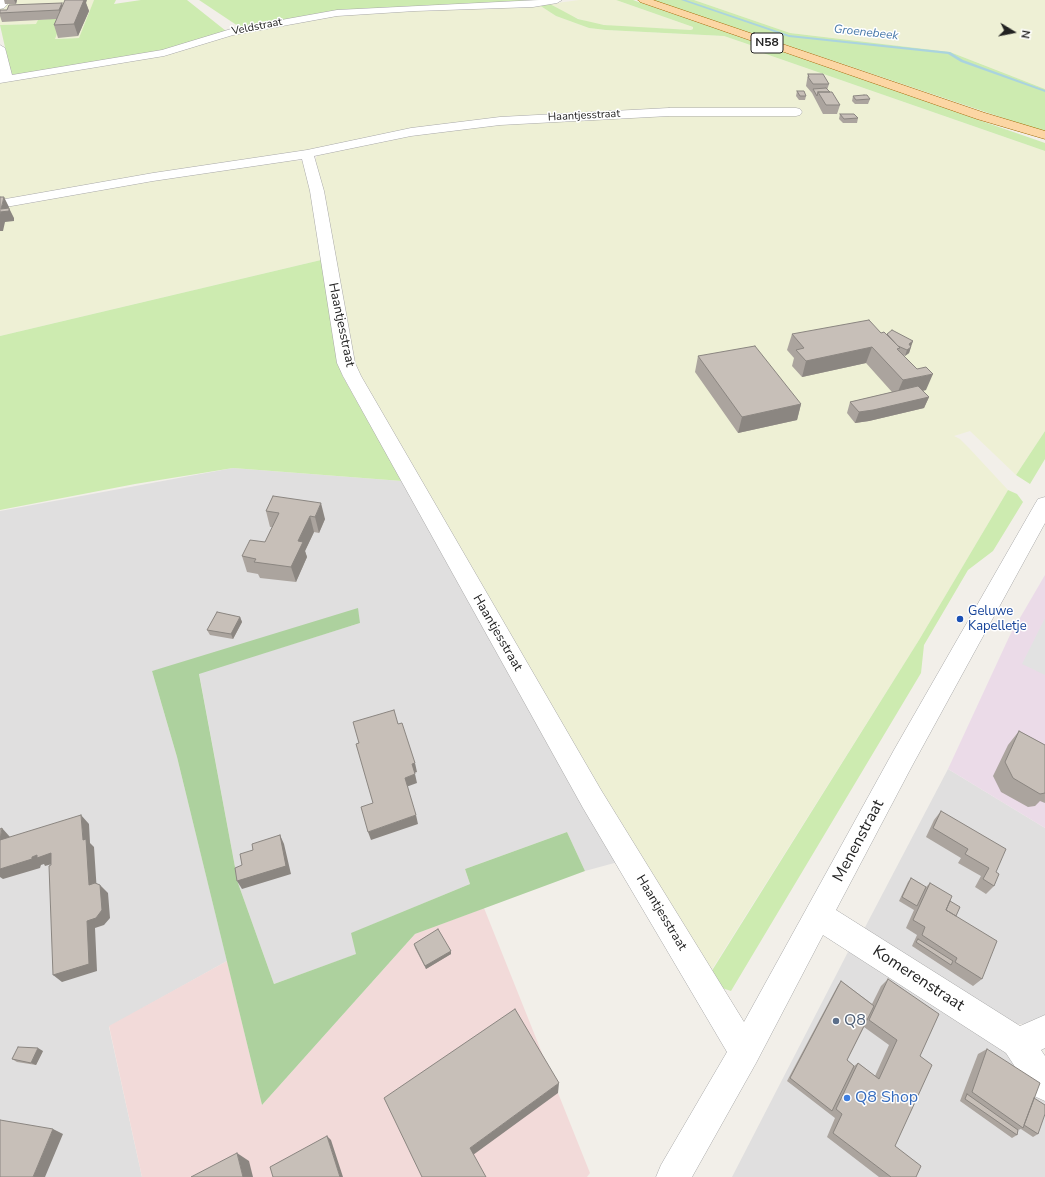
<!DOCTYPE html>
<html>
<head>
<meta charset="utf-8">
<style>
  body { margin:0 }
  #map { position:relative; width:1045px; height:1177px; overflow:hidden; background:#f2efe9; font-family:"Nunito Sans",sans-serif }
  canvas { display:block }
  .north { position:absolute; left:993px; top:12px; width:40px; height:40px; -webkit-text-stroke:3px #fff; paint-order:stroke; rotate:100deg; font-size:11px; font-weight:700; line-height:16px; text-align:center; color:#222 }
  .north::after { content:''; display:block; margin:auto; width:14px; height:18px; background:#222; clip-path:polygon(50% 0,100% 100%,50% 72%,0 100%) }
</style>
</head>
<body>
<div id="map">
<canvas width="1045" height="1177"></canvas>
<div class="north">N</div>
</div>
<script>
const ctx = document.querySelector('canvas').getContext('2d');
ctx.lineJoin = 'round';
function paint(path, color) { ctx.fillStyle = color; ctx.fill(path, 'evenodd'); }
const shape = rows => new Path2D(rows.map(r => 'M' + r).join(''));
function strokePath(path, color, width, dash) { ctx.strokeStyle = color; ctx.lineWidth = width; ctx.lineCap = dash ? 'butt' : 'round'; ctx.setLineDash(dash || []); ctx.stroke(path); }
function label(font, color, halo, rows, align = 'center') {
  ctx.font = font + ' "Nunito Sans",sans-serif'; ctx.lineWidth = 3; ctx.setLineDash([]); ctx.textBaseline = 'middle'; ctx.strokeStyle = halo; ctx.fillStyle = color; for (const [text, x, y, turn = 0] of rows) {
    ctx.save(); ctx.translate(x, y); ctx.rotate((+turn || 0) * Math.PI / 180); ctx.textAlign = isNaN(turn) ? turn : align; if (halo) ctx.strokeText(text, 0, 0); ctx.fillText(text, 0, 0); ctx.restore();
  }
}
paint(shape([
  [233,468,402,481,618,862,585,871,567,832,465,869,470,884,352,933,357,954,274,984,238,883,199,673,360,623,152,671,177,757,227,961,109,1027,142,1177,0,1177,0,511],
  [948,769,1045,828,1045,1015,1033,1024,1014,1024,862,933],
  [850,948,1016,1057,1045,1095,1045,1177,732,1177]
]), '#e0dfdf');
paint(shape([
  [484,908,590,1173,587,1177,142,1177,109,1026,227,961,262,1105,415,934]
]), '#f2dad9');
paint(shape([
  [1045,575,1045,828,948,769,1010,635]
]), '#ebdbe8');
paint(shape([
  [8,0,94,0,80,38,54,39,63,19,36,24,0,25,0,9],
  [579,0,616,0,693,27,693,29,691,30,618,27,591,23,568,15,550,4],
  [694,0,1045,0,1045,89,950,52,790,33],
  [539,5,556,16,589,28,606,30,724,36,762,49,763,53,1045,151,1045,431,1016,475,970,431,954,436,960,439,969,448,1008,490,919,640,707,977,394,435,353,363,315,160,317,156,326,153,493,120,0,201,0,82,222,36,342,14],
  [293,160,302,161,307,168,321,260,0,336,0,207,39,202,40,199,145,181]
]), '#eef0d5');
paint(shape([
  [94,0,116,0,114,4,141,0,187,0,226,31,166,50,14,75,11,74,0,25,36,24,38,20,63,18,55,39,79,38],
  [199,0,547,0,366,9,241,28],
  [616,0,633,0,1045,143,1045,151,763,53,762,49,724,36,606,30,589,28,556,16,539,5,550,4,578,19,604,25,691,30,693,29,693,27],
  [653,0,694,0,790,33,950,52,1045,89,1045,132],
  [321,260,342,375,402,481,233,468,135,484,0,510,0,336],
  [1045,431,1045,459,1030,484,1016,475],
  [1008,490,1017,494,1023,502,993,551,968,570,924,645,921,673,731,991,722,988,708,977,919,640]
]), '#cdebb0');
paint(shape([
  [358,608,360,623,199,674,238,883,274,984,356,954,351,933,470,884,465,869,567,832,585,871,415,934,262,1105,177,757,152,671]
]), '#add19e');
paint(shape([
  [1045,618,1045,675,1022,664]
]), '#e2e2e2');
paint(shape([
  [681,0,686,0,789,35,950,52,963,60,1045,90,1045,92,961,62,948,54,789,37,681,0]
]), '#aad3df');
const minor = shape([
  [0,0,11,0,4,8,0,9,0,0],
  [539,0,562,0,557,3,533,7,415,11,337,16,233,35,164,56,0,83,0,45,5,48,12,75,162,50,231,29,337,10,539,0],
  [669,108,796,108,800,109,802,112,800,115,796,116,669,116,500,125,411,136,314,156,324,191,355,363,361,376,601,790,744,1022,894,750,1035,504,1038,499,1045,497,1045,523,912,766,836,910,1020,1026,1045,1015,1045,1048,1041,1050,1045,1056,1045,1101,1034,1096,1006,1053,823,935,756,1063,692,1177,656,1177,661,1165,727,1052,583,808,343,376,337,363,310,191,302,159,153,181,0,208,0,200,153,173,307,150,411,128,500,117,669,108]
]);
const major = shape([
  [638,0,653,0,985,113,1045,131,1045,139,977,119,640,2,638,0]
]);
strokePath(minor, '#a9a9a9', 1);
strokePath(major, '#a06b00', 1);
paint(minor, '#fff');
paint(major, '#fcd6a4');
paint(shape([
  [4,0,17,0,16,4,5,4],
  [86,3,89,11,78,36,58,38,54,25,57,19,2,22,0,16,0,11],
  [808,74,829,84,827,90,840,105,837,114,823,114,812,93,806,86],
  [797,91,806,96,805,100,799,100,796,96],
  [853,96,870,99,868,104,855,104,852,101],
  [840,114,858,118,857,123,843,123,839,119],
  [881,333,913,341,909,353,905,356,903,355,926,390,922,391,929,397,924,408,869,421,855,423,847,413,850,402,892,392,866,363,802,377,792,366,794,358,787,350,792,334],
  [698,356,801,404,797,420,738,433,695,372],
  [273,496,325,519,319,533,314,532,305,551,307,557,296,582,260,578,258,574,247,572,242,556,265,542,272,527,270,527,266,511],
  [240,617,242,622,233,639,210,635,207,630],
  [1019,731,1045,745,1045,803,1040,801,1035,806,1028,807,1001,792,993,776,1008,745],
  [941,811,996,872,994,886,986,894,975,887,981,876,958,863,961,858,926,837,934,820],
  [911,878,926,887,930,883,950,901,982,979,973,986,912,946,917,935,906,928,914,910,899,901,908,882],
  [414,944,451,954,426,969,415,948],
  [888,979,920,1056,895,1146,916,1177,879,1177,827,1137,835,1118,787,1081,838,985,841,981,872,1004,881,986],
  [864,1027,889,1045,875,1076,858,1063,854,1066,847,1060],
  [987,1049,1034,1098,1038,1134,1033,1137,1021,1129,1018,1130,1017,1135,1012,1138,960,1101,978,1054],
  [43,1051,36,1065,17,1062,12,1059]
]), '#aba49e');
paint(shape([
  [14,0,17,0,16,4],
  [78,0,87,0,86,3,89,11,78,36,74,24],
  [62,3,65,11,62,18,59,10],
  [4,197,9,207,8,211,9,208,14,218,14,221,5,222,3,231,0,231,0,214],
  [913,341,911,346,907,349,909,344],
  [872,347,866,363,802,377,806,361],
  [911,347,909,353,905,356,907,350],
  [933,374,926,390,896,396,903,380],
  [929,397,924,408,869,421,855,423,859,412],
  [801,404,797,420,738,433,742,417],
  [321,503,325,519,319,533,315,517],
  [310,516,314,532,305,551,307,557,296,582,291,567,298,541],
  [240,617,242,622,233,639,231,634],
  [415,763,417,772,414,773,412,764],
  [415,774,417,783,406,787,405,778],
  [81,815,89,824,90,843,94,847,97,893,89,885,83,840],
  [416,815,418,824,371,840,368,832],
  [2,828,10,837,9,849,0,840],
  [280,835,284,844,291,874,242,889,237,881],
  [51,853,59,862,45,866,44,864,41,865,40,868,3,879,0,877,0,869,32,857,37,855],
  [100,885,108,893,110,918,104,925,95,928,97,971,62,982,53,975,87,921],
  [451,951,451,954,426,969,425,966],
  [38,1048,43,1051,36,1065,31,1063],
  [559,1083,558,1093,473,1155,470,1148],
  [53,1129,63,1134,45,1177,33,1177],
  [327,1136,331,1140,343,1177,340,1177],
  [237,1153,249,1161,253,1177,243,1177]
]), '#8b8681');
const building = shape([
  [65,0,84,0,74,24,54,25,65,0],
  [62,3,59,10,0,13,0,10,7,10,9,5,62,3],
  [808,74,823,74,829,84,813,84,808,77,809,77,808,74],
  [826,88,830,92,818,92,817,96,813,89,826,88],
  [797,91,804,91,806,96,800,96,797,91],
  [818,92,832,92,840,105,826,105,818,92],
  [864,95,867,95,870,99,856,100,853,96,864,95],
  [840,114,854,114,858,118,844,119,840,114],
  [0,197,4,197,1,209,9,208,9,211,0,212,0,214,0,197],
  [869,320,881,333,884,332,900,348,897,349,917,369,926,367,933,374,903,380,872,347,806,361,796,350,804,348,792,334,869,320],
  [892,330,913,341,909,344,911,347,907,350,898,346,887,334,892,330],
  [755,346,801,404,742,417,698,356,755,346],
  [918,386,929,397,873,410,859,412,850,402,918,386],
  [273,496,321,503,315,517,310,516,298,541,303,542,291,567,254,562,256,559,242,556,250,540,265,542,279,513,266,511,273,496],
  [217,612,240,617,231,634,207,630,217,612],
  [394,710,398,724,402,723,415,763,412,764,415,774,405,778,416,815,368,832,361,807,373,803,356,744,359,743,353,722,394,710],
  [1019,731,1045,745,1045,793,1040,794,1013,778,1005,762,1019,731],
  [941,811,1006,849,996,872,999,874,994,886,983,879,989,868,965,854,968,849,933,828,941,811],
  [81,815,83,840,86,839,89,885,95,883,100,885,102,910,96,918,87,921,89,964,53,975,49,866,51,865,51,853,37,858,37,855,32,857,32,859,0,869,0,829,2,828,0,840,81,815],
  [280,835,286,866,237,881,235,868,242,865,240,854,253,850,252,844,280,835],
  [911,878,926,887,917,906,902,897,911,878],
  [930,883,952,896,946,910,997,941,982,979,955,962,957,958,922,935,925,927,913,920,930,883],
  [950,901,960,907,956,916,946,910,950,901],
  [438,929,451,951,425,966,414,944,438,929],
  [918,939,953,961,951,965,916,942,918,939],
  [888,979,939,1014,920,1056,932,1065,895,1146,921,1166,916,1177,891,1177,833,1133,842,1114,836,1109,858,1063,879,1079,897,1040,869,1020,888,979],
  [841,981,874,1006,847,1060,854,1066,832,1111,790,1078,841,981],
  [515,1009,559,1083,470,1148,486,1177,422,1177,384,1098,515,1009],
  [18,1047,38,1048,31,1063,12,1059,18,1047],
  [987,1049,1040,1083,1023,1128,972,1092,987,1049],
  [967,1094,1018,1130,1017,1135,965,1099,967,1094],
  [1034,1098,1045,1105,1045,1114,1038,1134,1024,1125,1034,1098],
  [0,1120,53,1129,33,1177,0,1177,0,1120],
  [327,1136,340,1177,273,1177,270,1167,327,1136],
  [237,1153,243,1177,191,1177,237,1153]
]);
paint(building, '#c7bfb8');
strokePath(building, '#8b8681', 1);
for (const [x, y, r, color] of [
  [960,619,4,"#1a4fb4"],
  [836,1021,4,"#5c6f8a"],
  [847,1098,4,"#3f7fe0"]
]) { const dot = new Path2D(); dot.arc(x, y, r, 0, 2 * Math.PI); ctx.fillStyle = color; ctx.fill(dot); strokePath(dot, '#fff', 1.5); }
label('11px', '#222', '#fff', [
  ["Veldstraat",257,27,-11],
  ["Haantjesstraat",584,116,-3]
]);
label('italic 12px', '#4a7aab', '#fff', [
  ["Groenebeek",866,33,6]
]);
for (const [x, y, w] of [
  [767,43,32]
]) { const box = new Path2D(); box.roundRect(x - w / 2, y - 10, w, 20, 3); ctx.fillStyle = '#fff'; ctx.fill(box); strokePath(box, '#222', 1); }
label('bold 12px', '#222', null, [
  ["N58",767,43]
]);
label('13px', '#222', '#fff', [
  ["Haantjesstraat",341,325,78],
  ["Haantjesstraat",497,633,60],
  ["Haantjesstraat",661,913,59]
]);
label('13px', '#164399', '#fff', [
  ["Geluwe",968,612],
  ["Kapelletje",968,627]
], 'left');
label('16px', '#222', '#fff', [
  ["Menenstraat",859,841,-62],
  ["Komerenstraat",918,979,33]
]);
label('16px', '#4e5e75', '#fff', [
  ["Q8",844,1021]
], 'left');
label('16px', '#366cbe', '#fff', [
  ["Q8 Shop",855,1098]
], 'left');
</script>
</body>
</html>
